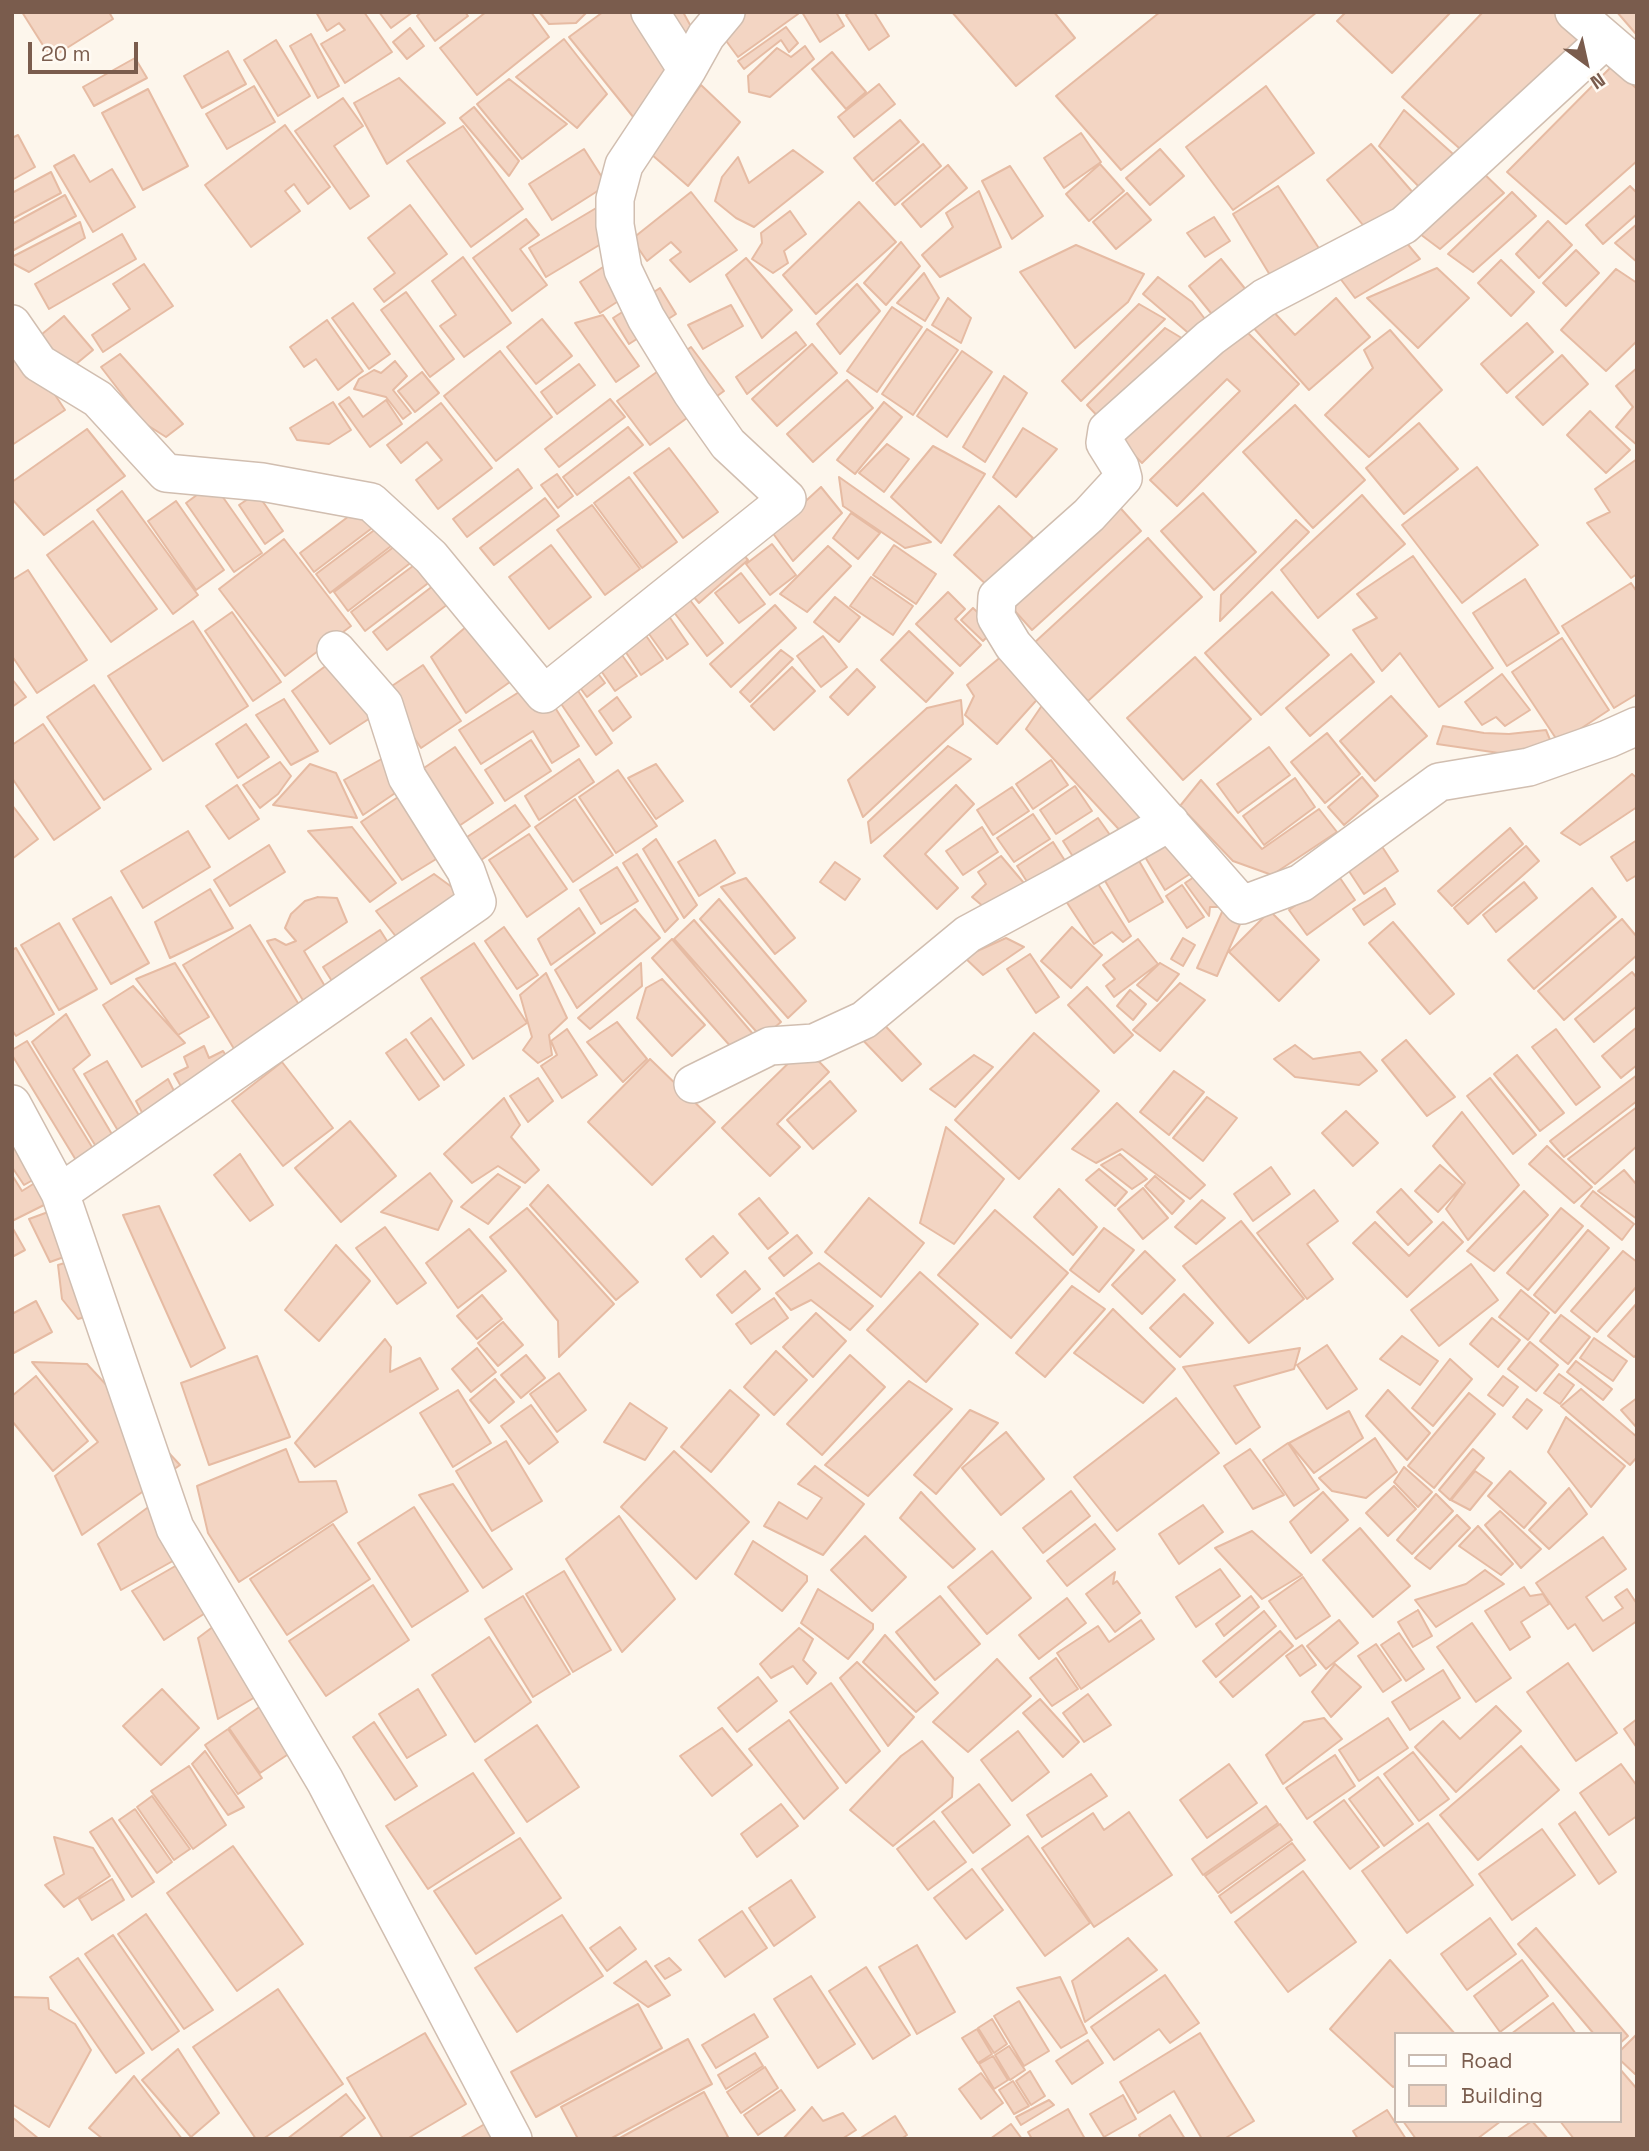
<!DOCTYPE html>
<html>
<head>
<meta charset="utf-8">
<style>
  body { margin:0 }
  #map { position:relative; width:1649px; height:2151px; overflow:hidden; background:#fdf6ec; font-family:"Space Grotesk",sans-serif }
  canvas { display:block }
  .frame { position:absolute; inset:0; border:14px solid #7a5c4d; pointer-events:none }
  .legend { position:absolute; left:1394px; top:2032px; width:228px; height:91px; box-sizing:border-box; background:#fffaf3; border:2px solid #cabbb1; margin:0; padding:9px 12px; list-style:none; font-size:21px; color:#7a5c4d }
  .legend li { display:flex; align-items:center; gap:14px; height:35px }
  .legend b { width:35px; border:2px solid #cabbb1 }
  .north { position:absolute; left:1551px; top:28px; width:70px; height:70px; -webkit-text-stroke:5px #fffaf3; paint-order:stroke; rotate:147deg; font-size:19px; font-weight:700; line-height:28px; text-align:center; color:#7a5c4d }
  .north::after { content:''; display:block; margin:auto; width:24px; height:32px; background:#7a5c4d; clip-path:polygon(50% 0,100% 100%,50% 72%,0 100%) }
  .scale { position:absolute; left:28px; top:42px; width:110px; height:32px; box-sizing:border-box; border:4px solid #7a5c4d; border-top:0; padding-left:9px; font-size:21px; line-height:24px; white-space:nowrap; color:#7a5c4d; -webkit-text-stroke:5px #fffaf3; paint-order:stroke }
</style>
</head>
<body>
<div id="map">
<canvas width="1649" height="2151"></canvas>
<div class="frame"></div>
<ul class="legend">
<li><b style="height:9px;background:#fff"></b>Road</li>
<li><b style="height:19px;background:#f3d5c3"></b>Building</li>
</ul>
<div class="north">N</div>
<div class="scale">20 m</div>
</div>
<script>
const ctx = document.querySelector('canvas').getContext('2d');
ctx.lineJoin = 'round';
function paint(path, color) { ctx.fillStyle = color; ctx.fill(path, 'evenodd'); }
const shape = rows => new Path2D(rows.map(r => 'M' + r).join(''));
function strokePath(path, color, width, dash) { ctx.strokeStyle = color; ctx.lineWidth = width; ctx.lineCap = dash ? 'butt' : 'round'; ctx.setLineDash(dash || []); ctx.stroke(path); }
const building = shape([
  [22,12,109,12,113,19,51,58,22,12],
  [316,12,364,12,392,52,345,83,321,44,345,30,339,23,327,31,316,12],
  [379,12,413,12,391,28,379,12],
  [421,12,465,12,468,16,435,41,417,16,421,12],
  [486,12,531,12,549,37,477,95,440,48,486,12],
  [539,12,585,12,586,13,576,23,549,24,539,12],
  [603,12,683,12,694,32,634,118,569,37,603,12],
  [746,12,797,12,798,14,738,57,724,38,746,12],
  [802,12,836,12,844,26,820,42,802,12],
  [851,12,874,12,889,36,869,50,846,15,851,12],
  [952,12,1054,12,1075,38,1016,86,952,12],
  [1160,12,1317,12,1121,170,1056,96,1160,12],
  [1346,12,1449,12,1450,13,1392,73,1337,21,1346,12],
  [1483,12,1554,12,1582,37,1468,156,1402,97,1483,12],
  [1617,12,1637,12,1637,33,1636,34,1617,12],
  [786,27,798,43,789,52,781,40,744,69,738,61,786,27],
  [410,28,424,46,407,59,393,42,410,28],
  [311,34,339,86,318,98,290,46,311,34],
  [564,39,607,94,577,128,516,77,564,39],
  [276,40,310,96,278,116,244,60,276,40],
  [805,46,814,59,770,97,749,92,748,76,777,48,791,57,805,46],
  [228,51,246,84,202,108,184,76,228,51],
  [832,52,866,92,846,109,812,69,832,52],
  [135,58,147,78,94,106,83,87,135,58],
  [1612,66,1637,89,1637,161,1566,224,1507,172,1612,66],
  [399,78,445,123,387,164,354,103,399,78],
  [509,79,567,124,522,159,477,104,509,79],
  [879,84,895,104,854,137,838,117,879,84],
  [701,85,740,122,688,186,651,154,701,85],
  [254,86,275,122,227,149,206,114,254,86],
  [1266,86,1314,153,1233,210,1186,147,1266,86],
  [148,89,188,166,143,190,102,113,148,89],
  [343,98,363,126,334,146,369,196,350,209,295,131,343,98],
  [474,107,519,161,509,176,460,118,474,107],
  [1404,110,1462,162,1427,195,1379,146,1404,110],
  [900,120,919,142,873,181,854,158,900,120],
  [285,125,330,187,308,204,294,184,285,191,300,211,251,247,205,185,285,125],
  [463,126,523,209,471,247,407,161,463,126],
  [1081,133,1101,162,1064,188,1044,158,1081,133],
  [18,135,35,167,12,180,12,138,18,135],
  [923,144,941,166,895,205,876,183,923,144],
  [1371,144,1421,202,1374,239,1327,180,1371,144],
  [584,149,607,185,552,220,529,184,584,149],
  [1160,149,1184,176,1150,205,1126,178,1160,149],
  [793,150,823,172,754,227,736,218,715,201,722,177,738,157,749,183,793,150],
  [74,155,90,182,112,169,135,207,93,232,54,166,74,155],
  [1100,164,1124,191,1089,221,1066,194,1100,164],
  [948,165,967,188,921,227,902,204,948,165],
  [1010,166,1043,216,1012,239,982,181,1010,166],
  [1479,169,1504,193,1440,249,1416,231,1479,169],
  [51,172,61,193,12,219,12,193,51,172],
  [1278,186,1324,256,1276,285,1233,214,1278,186],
  [1630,186,1637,193,1637,214,1603,244,1586,225,1630,186],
  [979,191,1001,247,940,277,922,255,953,227,946,213,979,191],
  [691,192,737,250,690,282,670,260,681,252,671,242,647,261,632,239,691,192],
  [1512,192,1536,216,1473,272,1448,254,1512,192],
  [1127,193,1151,220,1116,249,1093,222,1127,193],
  [65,195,76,216,12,251,12,224,65,195],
  [608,201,606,241,546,277,529,248,608,201],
  [859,202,896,242,816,314,783,275,859,202],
  [410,205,447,254,384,302,374,289,395,273,368,238,410,205],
  [790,211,806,234,784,251,788,263,773,273,752,259,762,243,761,233,790,211],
  [1214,217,1230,241,1205,257,1187,233,1214,217],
  [526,219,539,235,520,249,547,285,512,311,473,258,526,219],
  [1548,221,1572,245,1539,278,1516,254,1548,221],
  [80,222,85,238,29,272,12,263,12,257,80,222],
  [1637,224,1637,262,1615,243,1637,224],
  [122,234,136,259,49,309,35,284,122,234],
  [1405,241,1420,259,1355,298,1336,273,1405,241],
  [901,242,920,266,886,305,864,283,901,242],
  [1076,245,1144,274,1128,302,1075,348,1020,272,1076,245],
  [1576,250,1599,273,1566,306,1543,283,1576,250],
  [623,254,643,285,600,313,580,282,623,254],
  [463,257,511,323,464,357,440,326,456,315,432,281,463,257],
  [746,258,792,310,762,338,726,275,746,258],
  [1221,259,1251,296,1219,323,1189,286,1221,259],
  [1501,260,1534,292,1511,316,1478,283,1501,260],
  [144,264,173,306,103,352,92,335,130,309,113,284,144,264],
  [1437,268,1469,298,1418,348,1367,298,1437,268],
  [1616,269,1637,283,1637,341,1606,371,1561,330,1616,269],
  [924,273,939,298,925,321,897,303,924,273],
  [1158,277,1192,302,1208,323,1193,337,1143,294,1158,277],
  [857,284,880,311,840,354,817,324,857,284],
  [660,288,676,314,629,344,613,318,660,288],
  [406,292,454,359,430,377,381,310,406,292],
  [948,298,971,318,961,343,932,325,948,298],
  [1336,298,1370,337,1309,390,1251,325,1270,308,1295,335,1336,298],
  [353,303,390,354,369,369,332,318,353,303],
  [1139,304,1165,319,1081,401,1062,381,1139,304],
  [731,305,743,326,703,349,688,325,731,305],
  [892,307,922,327,877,392,847,371,892,307],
  [603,315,639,366,616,382,575,323,603,315],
  [64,316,93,350,64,374,36,339,64,316],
  [542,319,572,356,536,384,507,347,542,319],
  [327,320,363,371,338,390,316,359,304,367,290,347,327,320],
  [1236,321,1299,384,1177,506,1150,480,1240,391,1227,379,1142,463,1118,439,1236,321],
  [1527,323,1553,352,1507,393,1481,364,1527,323],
  [1165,328,1190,343,1106,425,1087,405,1165,328],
  [927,329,958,350,913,415,882,394,927,329],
  [1390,330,1442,390,1369,457,1325,415,1373,368,1364,350,1390,330],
  [796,332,806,345,747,394,736,377,796,332],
  [19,340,65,410,12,445,12,344,19,340],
  [812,344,837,373,777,426,752,399,812,344],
  [691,347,724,391,650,445,617,401,691,347],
  [500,351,552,417,496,461,444,396,500,351],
  [962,351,992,372,947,437,917,416,962,351],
  [120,354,183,424,166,437,144,423,101,367,120,354],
  [1562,355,1588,384,1543,425,1516,397,1562,355],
  [395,361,407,376,393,390,411,413,403,419,386,397,354,389,359,379,374,370,381,373,395,361],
  [579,364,595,385,557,414,541,392,579,364],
  [1637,368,1637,445,1616,427,1633,407,1616,386,1637,368],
  [422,372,439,393,415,412,398,391,422,372],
  [1004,376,1027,393,985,462,963,447,1004,376],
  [847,380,873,408,813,462,787,434,847,380],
  [349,397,363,417,386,400,402,424,370,447,339,404,349,397],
  [610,399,625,417,559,467,545,449,610,399],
  [333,402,351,430,329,444,297,440,290,428,333,402],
  [884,402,902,417,855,474,837,460,884,402],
  [441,403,492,468,438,509,416,480,442,460,427,442,401,463,387,445,441,403],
  [1295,405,1365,480,1313,528,1243,452,1295,405],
  [1590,411,1630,450,1606,473,1567,435,1590,411],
  [1419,423,1458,469,1404,514,1366,468,1419,423],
  [628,427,643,445,577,495,563,477,628,427],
  [1023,428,1057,449,1016,497,993,477,1023,428],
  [87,429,125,476,44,535,12,499,12,482,87,429],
  [887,444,909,459,884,492,859,473,887,444],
  [933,446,985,474,941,543,891,497,933,446],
  [669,448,718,512,683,538,634,473,669,448],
  [1637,459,1637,574,1631,578,1587,523,1610,512,1595,489,1637,459],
  [1477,467,1538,545,1462,603,1402,525,1477,467],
  [518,469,532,488,467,537,453,519,518,469],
  [557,474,573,496,558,508,541,485,557,474],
  [629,477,677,542,642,568,594,503,629,477],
  [839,477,931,542,905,548,843,506,839,477],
  [213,483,262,553,234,572,186,503,213,483],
  [821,487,842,513,793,561,772,532,821,487],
  [122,491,198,595,173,614,97,510,122,491],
  [257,493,283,531,265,544,239,505,257,493],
  [1203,493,1256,552,1214,590,1161,531,1203,493],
  [1362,495,1405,544,1318,618,1281,570,1362,495],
  [545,498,559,516,494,565,480,548,545,498],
  [176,501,224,570,196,590,148,521,176,501],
  [1115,502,1141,531,1032,630,1005,600,1115,502],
  [365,504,380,522,314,572,300,553,365,504],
  [592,505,640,569,605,595,557,530,592,505],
  [999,506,1033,538,989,587,954,555,999,506],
  [851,513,880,533,858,559,833,538,851,513],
  [1296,520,1309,532,1220,621,1221,595,1296,520],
  [93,521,157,609,111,642,47,555,93,521],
  [381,525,395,543,330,593,316,574,381,525],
  [1148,538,1202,597,1088,701,1034,643,1148,538],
  [284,539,351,626,285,676,219,589,284,539],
  [399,543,413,561,348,611,334,592,399,543],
  [772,544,796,575,770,595,746,564,772,544],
  [551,545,591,597,549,629,509,577,551,545],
  [735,545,748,560,699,603,686,588,735,545],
  [894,545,936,574,916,604,873,575,894,545],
  [828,546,851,566,807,612,780,594,828,546],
  [1413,556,1493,668,1439,707,1400,653,1382,671,1353,630,1377,618,1357,594,1413,556],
  [417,563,431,581,365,631,351,612,417,563],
  [28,570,87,660,37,693,12,656,12,580,28,570],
  [741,573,765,604,739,623,715,593,741,573],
  [871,577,913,606,893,635,850,606,871,577],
  [1525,579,1559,633,1507,666,1473,613,1525,579],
  [438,582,452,601,387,650,373,632,438,582],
  [1631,583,1637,592,1637,694,1614,708,1562,626,1631,583],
  [683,591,723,643,707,656,667,603,683,591],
  [948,592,965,609,955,619,981,645,960,666,916,624,948,592],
  [1272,592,1329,655,1261,715,1205,653,1272,592],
  [835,597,860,617,839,642,814,622,835,597],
  [775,605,796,628,731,687,710,664,775,605],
  [489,607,534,665,466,713,431,657,489,607],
  [973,608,995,629,983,641,961,620,973,608],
  [232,612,281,682,253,701,205,631,232,612],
  [666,612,688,644,667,659,644,627,666,612],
  [193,621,248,706,163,761,108,676,193,621],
  [640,627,663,660,641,675,619,642,640,627],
  [909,631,953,673,926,702,881,660,909,631],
  [823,636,847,667,821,687,797,656,823,636],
  [1562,638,1609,710,1559,743,1512,672,1562,638],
  [614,644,637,676,615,691,593,659,614,644],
  [347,650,392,704,330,744,292,691,347,650],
  [781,650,793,659,750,702,740,692,781,650],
  [1351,654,1374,682,1310,736,1286,708,1351,654],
  [1003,655,1043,693,997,744,965,715,974,696,967,685,1003,655],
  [1195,657,1251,719,1183,780,1127,718,1195,657],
  [591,664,605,683,587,697,572,677,591,664],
  [423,665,461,721,421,748,383,692,423,665],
  [792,667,815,691,774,730,751,706,792,667],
  [857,669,875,687,848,715,830,697,857,669],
  [1502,674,1530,710,1505,726,1496,717,1482,725,1465,702,1502,674],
  [12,679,26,697,12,707,12,679],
  [538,680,579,746,552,763,533,731,481,764,459,730,538,680],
  [573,683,612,743,596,755,555,695,573,683],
  [94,685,151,769,104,800,47,717,94,685],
  [1391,696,1427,736,1375,781,1340,741,1391,696],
  [617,697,631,717,613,731,599,711,617,697],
  [284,699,318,751,291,765,256,715,284,699],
  [961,700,963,724,863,817,848,780,927,708,961,700],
  [1045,701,1158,821,1126,837,1026,729,1045,701],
  [43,724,100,808,54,840,12,778,12,745,43,724],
  [246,724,269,757,238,778,216,744,246,724],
  [1443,726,1484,733,1509,734,1546,730,1553,747,1506,754,1437,744,1443,726],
  [1327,733,1360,774,1325,803,1291,762,1327,733],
  [531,740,551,771,505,801,485,770,531,740],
  [948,746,971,759,871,843,868,822,948,746],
  [455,747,493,803,453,830,415,774,455,747],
  [1269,747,1290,775,1238,813,1217,784,1269,747],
  [387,756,404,787,363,815,344,780,387,756],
  [579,759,594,782,539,820,525,796,579,759],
  [1051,760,1068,785,1033,809,1016,784,1051,760],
  [280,762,291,776,278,794,260,808,243,785,280,762],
  [310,764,336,773,357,818,273,805,310,764],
  [656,764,683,801,656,819,628,778,656,764],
  [618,770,657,826,616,853,579,797,618,770],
  [1632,774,1637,778,1637,807,1580,845,1561,833,1632,774],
  [1362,777,1378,796,1344,825,1328,807,1362,777],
  [1295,778,1315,807,1264,845,1243,816,1295,778],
  [1201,780,1262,849,1319,809,1337,832,1272,875,1233,861,1180,806,1201,780],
  [237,785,259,819,229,839,206,806,237,785],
  [956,785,974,804,925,854,958,888,937,909,884,856,956,785],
  [1075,786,1092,811,1056,834,1040,810,1075,786],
  [1012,787,1029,811,993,835,977,810,1012,787],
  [407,791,446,853,402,880,361,822,407,791],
  [575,799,613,855,573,882,535,827,575,799],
  [12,805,38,839,12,859,12,805],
  [515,805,530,826,474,865,461,841,515,805],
  [1033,814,1050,839,1014,862,997,838,1033,814],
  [1098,818,1115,842,1079,866,1063,841,1098,818],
  [352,827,396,883,370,902,308,831,352,827],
  [982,827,998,852,963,875,946,851,982,827],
  [1510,828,1523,844,1452,906,1438,891,1510,828],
  [1168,829,1193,872,1165,890,1139,847,1168,829],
  [188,831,210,867,143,908,121,871,188,831],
  [529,834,567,889,527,917,489,860,529,834],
  [656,839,697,905,684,918,643,849,656,839],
  [715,840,735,873,699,896,678,862,715,840],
  [1637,840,1637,875,1627,881,1611,857,1637,840],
  [1053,842,1069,867,1033,891,1017,866,1053,842],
  [1379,842,1398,871,1364,894,1345,865,1379,842],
  [269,845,285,872,230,906,214,880,269,845],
  [1526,846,1539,861,1468,924,1454,908,1526,846],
  [637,854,678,919,665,932,623,863,637,854],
  [1135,854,1163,902,1129,922,1101,874,1135,854],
  [1001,856,1029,889,991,913,972,897,986,884,978,872,1001,856],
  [835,862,860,879,845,900,820,882,835,862],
  [617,867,638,901,601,924,580,890,617,867],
  [434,874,464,896,401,943,376,911,434,874],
  [1338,875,1355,900,1307,935,1289,910,1338,875],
  [1093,876,1131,936,1123,942,1112,932,1094,944,1062,895,1093,876],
  [1194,877,1224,907,1210,907,1209,916,1185,883,1194,877],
  [746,878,795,938,775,954,721,887,746,878],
  [1524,882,1537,898,1496,932,1483,915,1524,882],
  [1182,885,1204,917,1187,928,1166,896,1182,885],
  [1385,888,1395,904,1364,925,1353,909,1385,888],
  [1592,888,1616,917,1534,989,1508,960,1592,888],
  [210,889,233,928,170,958,155,922,210,889],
  [111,897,149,963,111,984,73,919,111,897],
  [318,897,337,898,347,922,304,951,329,993,307,1007,267,941,275,939,286,945,296,941,285,928,291,914,305,901,318,897],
  [719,899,806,1001,788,1018,700,919,719,899],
  [579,908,595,933,551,965,538,939,579,908],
  [635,909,660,938,577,1008,555,970,635,909],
  [1270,911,1319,960,1279,1001,1229,952,1270,911],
  [1222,912,1245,913,1217,976,1197,968,1222,912],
  [1622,919,1637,937,1637,955,1564,1020,1538,991,1622,919],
  [694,920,781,1022,762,1038,674,939,694,920],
  [1393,922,1454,994,1430,1014,1369,943,1393,922],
  [59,923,97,989,59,1010,21,945,59,923],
  [250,925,306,1016,239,1057,183,965,250,925],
  [504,927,538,975,517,989,485,941,504,927],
  [1072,927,1102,955,1071,988,1041,961,1072,927],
  [380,930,394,952,337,989,323,967,380,930],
  [1006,938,1024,947,983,975,964,957,1006,938],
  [1183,938,1195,945,1183,966,1171,959,1183,938],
  [672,939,759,1041,740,1057,652,958,672,939],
  [1138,939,1158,964,1114,997,1106,986,1115,979,1103,965,1138,939],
  [474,943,527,1023,473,1059,421,978,474,943],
  [16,948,54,1014,16,1036,12,1030,12,950,16,948],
  [1030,954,1059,997,1036,1013,1007,969,1030,954],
  [175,963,209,1017,178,1035,136,979,175,963],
  [641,963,642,986,590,1029,578,1018,641,963],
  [1160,963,1179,974,1157,1001,1137,985,1160,963],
  [1632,972,1637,978,1637,1006,1594,1042,1575,1019,1632,972],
  [546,973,567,1018,549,1035,552,1055,538,1063,523,1050,532,1037,520,995,546,973],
  [662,979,705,1025,672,1056,637,1018,646,988,662,979],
  [1180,983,1205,1000,1160,1051,1133,1030,1180,983],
  [133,986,185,1043,142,1067,103,1005,133,986],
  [1087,987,1133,1035,1114,1053,1068,1005,1087,987],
  [1130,990,1146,1004,1133,1020,1117,1006,1130,990],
  [66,1014,90,1055,73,1069,119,1146,103,1158,32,1042,66,1014],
  [876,1016,921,1064,902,1081,857,1034,876,1016],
  [431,1018,464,1065,444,1080,411,1033,431,1018],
  [617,1022,647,1059,623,1082,587,1042,617,1022],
  [1637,1027,1637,1065,1621,1078,1602,1056,1637,1027],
  [567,1029,597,1075,562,1098,541,1066,557,1055,551,1041,567,1029],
  [1556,1029,1600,1087,1576,1105,1532,1047,1556,1029],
  [1034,1033,1099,1091,1019,1179,955,1120,1034,1033],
  [406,1039,439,1086,419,1100,386,1053,406,1039],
  [1406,1040,1455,1097,1427,1116,1382,1060,1406,1040],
  [27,1041,100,1160,82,1170,12,1055,12,1050,27,1041],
  [1295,1045,1313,1059,1360,1052,1377,1071,1359,1085,1295,1077,1274,1059,1295,1045],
  [204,1046,209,1058,223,1051,233,1066,187,1097,174,1074,188,1067,184,1057,204,1046],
  [805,1047,829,1072,777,1124,800,1147,770,1176,722,1128,805,1047],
  [974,1055,993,1067,955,1107,930,1089,974,1055],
  [1517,1055,1564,1113,1540,1131,1494,1074,1517,1055],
  [650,1059,715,1122,652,1185,588,1122,650,1059],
  [107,1061,144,1124,123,1139,84,1074,107,1061],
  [282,1062,333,1128,283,1166,232,1101,282,1062],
  [1174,1071,1204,1092,1169,1135,1140,1112,1174,1071],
  [1637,1075,1637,1101,1564,1157,1550,1141,1637,1075],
  [538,1078,553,1101,528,1122,510,1096,538,1078],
  [1490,1078,1536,1135,1513,1154,1467,1096,1490,1078],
  [168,1079,179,1101,148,1124,136,1101,168,1079],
  [830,1081,856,1111,813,1149,787,1120,830,1081],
  [1207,1097,1237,1118,1203,1161,1173,1138,1207,1097],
  [504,1098,520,1125,511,1137,539,1170,525,1183,498,1166,472,1183,444,1154,504,1098],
  [1117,1103,1205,1185,1190,1199,1122,1149,1096,1163,1072,1149,1117,1103],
  [1637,1107,1637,1146,1595,1184,1568,1159,1637,1107],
  [1346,1111,1378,1143,1353,1166,1322,1133,1346,1111],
  [1462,1112,1519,1185,1468,1240,1446,1209,1465,1183,1433,1146,1462,1112],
  [350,1121,396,1176,341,1222,295,1168,350,1121],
  [12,1127,40,1176,24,1185,12,1167,12,1127],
  [946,1127,1004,1179,954,1244,920,1223,946,1127],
  [1547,1146,1592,1187,1574,1203,1529,1164,1547,1146],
  [240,1154,273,1205,250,1221,214,1175,240,1154],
  [1120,1154,1147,1179,1132,1189,1101,1165,1120,1154],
  [1440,1165,1463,1185,1438,1212,1415,1191,1440,1165],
  [1271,1167,1290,1194,1253,1221,1234,1194,1271,1167],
  [1099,1169,1127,1192,1115,1206,1086,1180,1099,1169],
  [1624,1170,1637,1185,1637,1219,1598,1191,1624,1170],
  [430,1173,452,1201,438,1230,381,1212,430,1173],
  [498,1174,520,1187,488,1224,461,1207,498,1174],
  [12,1175,22,1191,38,1181,50,1202,12,1221,12,1175],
  [1155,1176,1184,1201,1172,1214,1145,1186,1155,1176],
  [548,1185,638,1282,616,1300,530,1205,548,1185],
  [1143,1188,1168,1218,1143,1239,1118,1209,1143,1188],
  [1059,1189,1097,1227,1073,1255,1034,1217,1059,1189],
  [1401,1189,1432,1222,1408,1245,1377,1212,1401,1189],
  [1314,1190,1338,1221,1307,1244,1333,1279,1307,1299,1257,1233,1314,1190],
  [1524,1191,1548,1215,1494,1271,1467,1251,1524,1191],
  [1593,1191,1634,1224,1622,1240,1581,1206,1593,1191],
  [759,1198,788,1233,768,1249,739,1214,759,1198],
  [869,1198,924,1243,881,1297,825,1252,869,1198],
  [1202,1200,1225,1218,1196,1244,1175,1227,1202,1200],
  [159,1206,225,1348,191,1367,123,1215,159,1206],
  [59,1208,75,1253,50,1262,29,1219,59,1208],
  [527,1208,614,1304,559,1357,558,1321,490,1237,527,1208],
  [1561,1208,1583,1226,1528,1290,1507,1273,1561,1208],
  [995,1210,1068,1273,1011,1338,938,1275,995,1210],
  [1241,1221,1304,1299,1249,1343,1183,1266,1241,1221],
  [1375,1222,1409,1256,1443,1222,1463,1242,1407,1297,1353,1243,1375,1222],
  [12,1227,25,1250,12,1257,12,1227],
  [385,1227,426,1283,397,1304,356,1248,385,1227],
  [1104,1228,1134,1250,1099,1292,1070,1270,1104,1228],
  [469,1229,506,1271,458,1308,426,1263,469,1229],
  [1588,1230,1609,1248,1555,1313,1534,1295,1588,1230],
  [797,1235,812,1253,784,1276,769,1258,797,1235],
  [713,1236,728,1253,701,1277,686,1259,713,1236],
  [336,1245,370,1281,319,1341,285,1310,336,1245],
  [1145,1251,1175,1280,1142,1314,1112,1285,1145,1251],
  [1623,1251,1637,1262,1637,1286,1597,1332,1571,1311,1623,1251],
  [78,1259,96,1314,78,1319,62,1299,58,1265,78,1259],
  [819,1263,873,1306,850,1330,811,1300,791,1310,776,1293,819,1263],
  [1471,1264,1498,1300,1439,1346,1411,1310,1471,1264],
  [745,1271,760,1289,732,1313,717,1295,745,1271],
  [920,1272,978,1324,926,1382,867,1330,920,1272],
  [1072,1286,1105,1309,1045,1377,1016,1353,1072,1286],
  [1521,1290,1549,1313,1528,1340,1499,1317,1521,1290],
  [1184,1294,1213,1323,1180,1357,1150,1328,1184,1294],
  [482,1295,502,1319,477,1339,457,1316,482,1295],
  [774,1298,788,1318,751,1344,736,1324,774,1298],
  [36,1301,52,1332,12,1354,12,1314,36,1301],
  [1637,1303,1637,1354,1634,1357,1608,1336,1637,1303],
  [1113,1309,1175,1369,1143,1403,1074,1353,1113,1309],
  [816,1313,846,1341,813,1377,783,1347,816,1313],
  [1561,1315,1590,1337,1568,1364,1540,1341,1561,1315],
  [1492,1318,1520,1340,1498,1367,1470,1344,1492,1318],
  [503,1322,523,1345,498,1366,478,1343,503,1322],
  [1402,1336,1438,1361,1420,1385,1380,1359,1402,1336],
  [1594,1338,1627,1361,1613,1381,1580,1358,1594,1338],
  [385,1339,391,1347,390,1372,420,1358,438,1389,315,1467,295,1443,385,1339],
  [1530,1342,1558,1365,1536,1391,1508,1369,1530,1342],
  [1327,1345,1357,1389,1327,1409,1297,1365,1327,1345],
  [477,1348,496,1372,471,1392,452,1369,477,1348],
  [1300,1348,1294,1369,1234,1386,1260,1427,1236,1444,1183,1367,1300,1348],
  [776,1351,807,1380,774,1415,744,1387,776,1351],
  [526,1355,545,1378,521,1398,501,1375,526,1355],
  [850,1355,885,1387,822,1455,787,1424,850,1355],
  [257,1356,290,1437,209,1465,181,1383,257,1356],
  [1450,1359,1472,1379,1433,1426,1412,1408,1450,1359],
  [1576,1361,1612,1389,1603,1400,1567,1372,1576,1361],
  [32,1362,87,1364,180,1465,82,1535,55,1476,98,1442,32,1362],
  [559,1373,586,1410,557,1432,530,1394,559,1373],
  [1559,1374,1574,1385,1560,1404,1544,1393,1559,1374],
  [36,1376,88,1441,53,1471,12,1421,12,1396,36,1376],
  [1503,1376,1518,1387,1503,1406,1488,1395,1503,1376],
  [495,1379,514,1402,489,1423,470,1400,495,1379],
  [909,1381,952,1409,868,1496,825,1465,909,1381],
  [1581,1389,1637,1437,1637,1457,1630,1465,1561,1406,1581,1389],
  [458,1390,491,1443,453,1467,420,1413,458,1390],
  [730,1390,759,1415,711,1472,681,1447,730,1390],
  [1388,1390,1430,1433,1407,1460,1366,1416,1388,1390],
  [1469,1393,1495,1414,1434,1488,1408,1466,1469,1393],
  [1176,1398,1219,1453,1117,1531,1074,1477,1176,1398],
  [1637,1398,1637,1428,1621,1410,1637,1398],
  [1527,1399,1542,1410,1527,1429,1513,1417,1527,1399],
  [630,1403,667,1428,645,1460,604,1442,630,1403],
  [531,1405,558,1442,529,1464,501,1426,531,1405],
  [970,1410,998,1423,936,1494,914,1475,970,1410],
  [1349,1411,1363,1438,1314,1473,1289,1443,1349,1411],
  [1566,1417,1625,1466,1591,1507,1548,1452,1566,1417],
  [1006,1432,1044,1479,1001,1515,962,1468,1006,1432],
  [1375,1438,1397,1472,1366,1498,1332,1491,1319,1478,1375,1438],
  [506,1441,542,1501,492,1531,456,1471,506,1441],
  [1288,1443,1319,1489,1294,1506,1263,1460,1288,1443],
  [286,1449,299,1482,336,1481,347,1512,239,1582,208,1533,197,1486,286,1449],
  [1250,1449,1284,1495,1253,1509,1224,1466,1250,1449],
  [1473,1449,1484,1458,1450,1500,1439,1490,1473,1449],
  [674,1451,749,1522,696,1579,621,1507,674,1451],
  [815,1466,864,1504,823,1555,764,1526,779,1502,807,1519,822,1498,798,1484,815,1466],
  [1404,1467,1432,1492,1418,1507,1394,1482,1404,1467],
  [1475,1471,1492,1483,1470,1510,1451,1500,1475,1471],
  [1510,1471,1546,1503,1524,1528,1488,1496,1510,1471],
  [453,1484,512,1569,483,1588,419,1495,453,1484],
  [1394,1486,1416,1509,1388,1536,1366,1513,1394,1486],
  [1569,1488,1587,1514,1549,1549,1529,1530,1569,1488],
  [1071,1491,1090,1516,1043,1553,1023,1528,1071,1491],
  [921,1492,975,1549,953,1568,900,1518,921,1492],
  [1323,1492,1348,1520,1311,1553,1290,1522,1323,1492],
  [1436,1494,1453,1511,1412,1554,1397,1540,1436,1494],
  [158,1500,180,1557,121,1590,98,1544,158,1500],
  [1203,1505,1223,1532,1179,1564,1159,1534,1203,1505],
  [414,1507,468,1591,412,1627,358,1543,414,1507],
  [1500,1511,1541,1549,1521,1568,1485,1525,1500,1511],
  [1457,1515,1470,1528,1430,1569,1415,1558,1457,1515],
  [619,1516,675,1599,622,1652,566,1559,619,1516],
  [333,1524,370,1579,287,1635,250,1579,333,1524],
  [1095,1524,1115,1549,1067,1586,1047,1561,1095,1524],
  [1478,1526,1513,1564,1501,1575,1459,1546,1478,1526],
  [1360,1528,1410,1586,1373,1617,1323,1560,1360,1528],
  [1252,1531,1302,1575,1262,1599,1215,1548,1252,1531],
  [865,1536,906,1577,872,1611,831,1570,865,1536],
  [1603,1537,1626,1569,1586,1597,1603,1621,1623,1608,1615,1597,1627,1589,1637,1604,1637,1621,1593,1651,1575,1624,1568,1629,1536,1583,1603,1537],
  [753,1541,807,1576,807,1581,782,1611,735,1574,753,1541],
  [992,1551,1031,1598,987,1634,948,1587,992,1551],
  [184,1561,216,1606,164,1640,132,1591,184,1561],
  [1220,1569,1240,1596,1196,1627,1176,1597,1220,1569],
  [1485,1570,1504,1584,1436,1627,1415,1600,1466,1584,1485,1570],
  [564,1571,611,1650,573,1672,526,1594,564,1571],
  [1115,1572,1113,1584,1117,1581,1140,1613,1115,1632,1086,1594,1115,1572],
  [1303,1577,1330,1616,1296,1639,1269,1601,1303,1577],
  [373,1585,409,1640,326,1696,289,1641,373,1585],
  [1524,1587,1530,1596,1543,1594,1549,1604,1521,1622,1530,1637,1510,1650,1485,1611,1524,1587],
  [818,1589,873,1624,873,1629,848,1659,801,1623,818,1589],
  [523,1596,570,1674,533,1697,485,1619,523,1596],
  [940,1596,980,1644,935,1680,896,1632,940,1596],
  [1251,1596,1259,1607,1224,1636,1216,1624,1251,1596],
  [1067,1598,1086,1623,1039,1659,1019,1635,1067,1598],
  [1418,1610,1432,1636,1413,1647,1398,1622,1418,1610],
  [1264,1611,1276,1626,1216,1677,1203,1661,1264,1611],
  [1141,1620,1154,1639,1081,1689,1057,1653,1098,1626,1109,1642,1141,1620],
  [1339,1620,1358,1643,1326,1669,1307,1646,1339,1620],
  [218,1623,262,1693,218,1719,198,1638,218,1623],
  [1472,1623,1511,1678,1476,1702,1437,1647,1472,1623],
  [799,1628,813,1639,803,1660,816,1673,807,1684,793,1666,771,1678,760,1664,799,1628],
  [1280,1631,1293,1646,1233,1697,1220,1682,1280,1631],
  [1399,1633,1424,1669,1406,1681,1381,1645,1399,1633],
  [885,1635,938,1693,916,1712,863,1662,885,1635],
  [489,1637,531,1702,475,1742,432,1675,489,1637],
  [1376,1644,1401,1680,1383,1692,1358,1656,1376,1644],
  [1302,1645,1316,1665,1300,1676,1286,1656,1302,1645],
  [1056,1658,1078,1689,1052,1706,1030,1678,1056,1658],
  [997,1659,1031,1696,968,1752,933,1722,997,1659],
  [857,1662,914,1717,888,1746,840,1678,857,1662],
  [1568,1663,1617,1733,1576,1761,1527,1692,1568,1663],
  [1335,1664,1361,1687,1331,1717,1312,1692,1335,1664],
  [1443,1670,1460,1698,1410,1730,1392,1702,1443,1670],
  [758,1677,777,1701,737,1732,718,1708,758,1677],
  [831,1683,880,1751,846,1783,790,1712,831,1683],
  [162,1689,199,1728,161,1765,123,1726,162,1689],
  [418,1689,446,1735,407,1758,379,1714,418,1689],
  [1088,1694,1111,1725,1084,1742,1063,1713,1088,1694],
  [1040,1699,1079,1742,1063,1757,1023,1713,1040,1699],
  [268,1701,299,1747,260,1773,229,1728,268,1701],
  [1496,1706,1521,1731,1456,1792,1415,1747,1443,1721,1460,1739,1496,1706],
  [1324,1718,1342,1739,1283,1784,1266,1755,1304,1722,1324,1718],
  [1388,1718,1408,1748,1359,1781,1339,1750,1388,1718],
  [1637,1719,1637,1748,1624,1729,1637,1719],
  [789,1720,838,1788,804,1819,749,1749,789,1720],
  [374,1722,417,1786,395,1800,353,1737,374,1722],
  [537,1725,579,1787,527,1822,485,1760,537,1725],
  [722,1728,752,1765,712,1796,680,1756,722,1728],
  [228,1729,262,1778,238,1794,205,1745,228,1729],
  [1018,1731,1049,1772,1012,1801,981,1760,1018,1731],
  [922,1741,953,1778,952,1797,893,1846,850,1810,901,1756,922,1741],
  [1521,1746,1559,1790,1478,1860,1440,1815,1521,1746],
  [205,1751,244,1807,228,1815,192,1764,205,1751],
  [1413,1752,1449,1799,1419,1821,1384,1774,1413,1752],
  [1335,1755,1355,1786,1307,1819,1286,1788,1335,1755],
  [1229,1764,1257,1803,1207,1838,1180,1800,1229,1764],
  [1621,1764,1637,1786,1637,1816,1609,1835,1580,1793,1621,1764],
  [189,1766,226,1825,193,1849,151,1791,189,1766],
  [473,1773,514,1833,428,1889,386,1826,473,1773],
  [1091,1774,1107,1796,1042,1837,1027,1815,1091,1774],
  [1378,1777,1413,1824,1384,1846,1349,1799,1378,1777],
  [979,1784,1010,1825,973,1853,942,1812,979,1784],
  [152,1796,190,1849,174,1860,137,1807,152,1796],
  [1344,1800,1379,1847,1350,1869,1314,1822,1344,1800],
  [781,1804,798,1826,757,1857,741,1834,781,1804],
  [1266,1806,1278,1823,1203,1875,1192,1859,1266,1806],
  [135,1809,172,1862,157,1873,119,1820,135,1809],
  [1129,1812,1172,1875,1094,1927,1042,1848,1093,1813,1104,1830,1129,1812],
  [1575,1812,1616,1872,1599,1884,1559,1824,1575,1812],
  [112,1818,154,1882,132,1897,90,1832,112,1818],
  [934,1821,966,1862,928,1890,897,1849,934,1821],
  [1428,1823,1473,1885,1407,1933,1362,1871,1428,1823],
  [1280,1824,1292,1840,1218,1893,1205,1876,1280,1824],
  [1542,1829,1575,1875,1512,1920,1479,1874,1542,1829],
  [1028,1836,1090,1923,1045,1956,982,1869,1028,1836],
  [54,1837,93,1848,110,1876,64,1907,45,1885,64,1874,54,1837],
  [520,1838,561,1898,476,1954,434,1891,520,1838],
  [1292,1843,1305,1860,1231,1913,1219,1896,1292,1843],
  [233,1846,303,1944,237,1991,167,1893,233,1846],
  [972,1869,1003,1910,966,1939,934,1898,972,1869],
  [1303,1871,1356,1942,1288,1992,1235,1922,1303,1871],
  [112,1879,124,1900,92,1920,79,1899,112,1879],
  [791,1880,815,1917,774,1946,749,1908,791,1880],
  [742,1911,767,1948,725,1977,699,1940,742,1911],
  [146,1914,213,2010,184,2029,118,1934,146,1914],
  [562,1915,603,1976,517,2032,475,1968,562,1915],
  [1490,1918,1516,1954,1467,1990,1441,1954,1490,1918],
  [620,1927,636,1949,607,1971,590,1948,620,1927],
  [1536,1928,1628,2036,1619,2044,1619,2034,1594,2034,1518,1944,1536,1928],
  [113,1935,179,2031,152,2050,85,1954,113,1935],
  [1128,1938,1157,1970,1085,2022,1072,1981,1128,1938],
  [917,1945,955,2012,917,2034,879,1967,917,1945],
  [78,1958,144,2053,116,2073,50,1977,78,1958],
  [669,1958,681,1970,665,1979,655,1966,669,1958],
  [1390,1960,1455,2034,1395,2034,1395,2086,1393,2087,1330,2029,1390,1960],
  [1522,1960,1548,1996,1500,2032,1474,1996,1522,1960],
  [646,1961,670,1995,648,2007,614,1983,646,1961],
  [866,1967,910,2035,873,2059,829,1991,866,1967],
  [1165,1975,1199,2023,1170,2043,1159,2029,1114,2060,1091,2027,1165,1975],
  [811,1976,855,2044,818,2068,774,1999,811,1976],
  [1060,1977,1087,2033,1061,2048,1017,1988,1060,1977],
  [278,1989,343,2084,263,2139,256,2139,193,2047,278,1989],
  [12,1997,48,1998,49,2009,75,2024,91,2050,49,2127,12,2104,12,1997],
  [1019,2001,1049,2051,1024,2066,994,2016,1019,2001],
  [1553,2003,1576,2034,1511,2034,1553,2003],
  [638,2004,662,2048,536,2117,511,2072,638,2004],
  [754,2014,768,2037,716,2068,702,2045,754,2014],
  [992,2019,1007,2044,994,2053,978,2028,992,2019],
  [977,2029,992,2054,978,2063,962,2038,977,2029],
  [425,2033,466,2104,407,2139,383,2139,347,2078,425,2033],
  [1200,2033,1254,2121,1224,2139,1202,2139,1174,2091,1138,2113,1120,2082,1200,2033],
  [1637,2034,1637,2072,1635,2074,1619,2059,1619,2052,1637,2034],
  [688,2039,712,2084,610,2139,578,2139,561,2107,688,2039],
  [1088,2040,1103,2063,1072,2084,1056,2061,1088,2040],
  [1009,2046,1025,2070,1010,2080,995,2055,1009,2046],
  [178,2049,219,2113,191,2137,142,2080,178,2049],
  [755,2053,763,2066,726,2089,718,2075,755,2053],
  [993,2056,1008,2080,994,2089,979,2064,993,2056],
  [765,2067,778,2088,741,2113,727,2092,765,2067],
  [1619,2068,1637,2089,1637,2139,1574,2139,1560,2121,1619,2121,1619,2068],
  [1030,2071,1045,2096,1031,2105,1016,2081,1030,2071],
  [981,2073,1003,2103,981,2119,959,2089,981,2073],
  [134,2076,182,2139,103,2139,89,2128,134,2076],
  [1013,2081,1029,2106,1014,2114,999,2090,1013,2081],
  [781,2090,795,2110,758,2135,744,2115,781,2090],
  [704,2092,728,2137,724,2139,618,2139,704,2092],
  [346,2094,365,2118,338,2139,287,2139,346,2094],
  [1123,2095,1136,2119,1104,2137,1090,2114,1123,2095],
  [1049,2100,1054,2105,1021,2125,1016,2117,1049,2100],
  [812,2107,823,2121,843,2113,856,2130,842,2139,783,2139,812,2107],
  [1068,2109,1085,2139,1032,2139,1028,2132,1068,2109],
  [1387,2110,1406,2139,1358,2139,1353,2131,1387,2110],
  [507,2111,523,2139,459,2139,507,2111],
  [1170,2115,1185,2139,1141,2139,1139,2135,1170,2115],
  [895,2116,907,2135,901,2139,859,2139,895,2116],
  [12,2117,39,2139,12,2139,12,2117],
  [1403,2121,1501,2121,1477,2139,1416,2139,1403,2121],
  [1532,2121,1548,2139,1506,2139,1532,2121],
  [1011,2124,1022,2139,990,2139,1011,2124]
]);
paint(building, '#f3d5c3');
strokePath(building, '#e6bba3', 2);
const minor = shape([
  [1574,12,1637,66],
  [1605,40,1404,225,1264,298,1210,338,1107,430,1105,443,1120,467,1123,478,1089,515,997,597,996,617,1013,645,1242,905,1301,883,1439,782,1529,767,1608,739,1637,726],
  [687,70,706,36,726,12],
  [12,324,39,363,98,399,166,473,262,482,371,502,431,557,544,694,787,499,728,444,692,393,646,318,623,270,615,225,615,199,624,165,687,70,650,12],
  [693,1084,770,1046,814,1043,864,1020,968,934,1061,884,1170,822],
  [12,1104,60,1193,175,1528,325,1781,513,2139],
  [60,1193,477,902,466,871,407,777,384,705,336,650]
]);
strokePath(minor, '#d1beb0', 40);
strokePath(minor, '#fff', 37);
</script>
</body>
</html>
